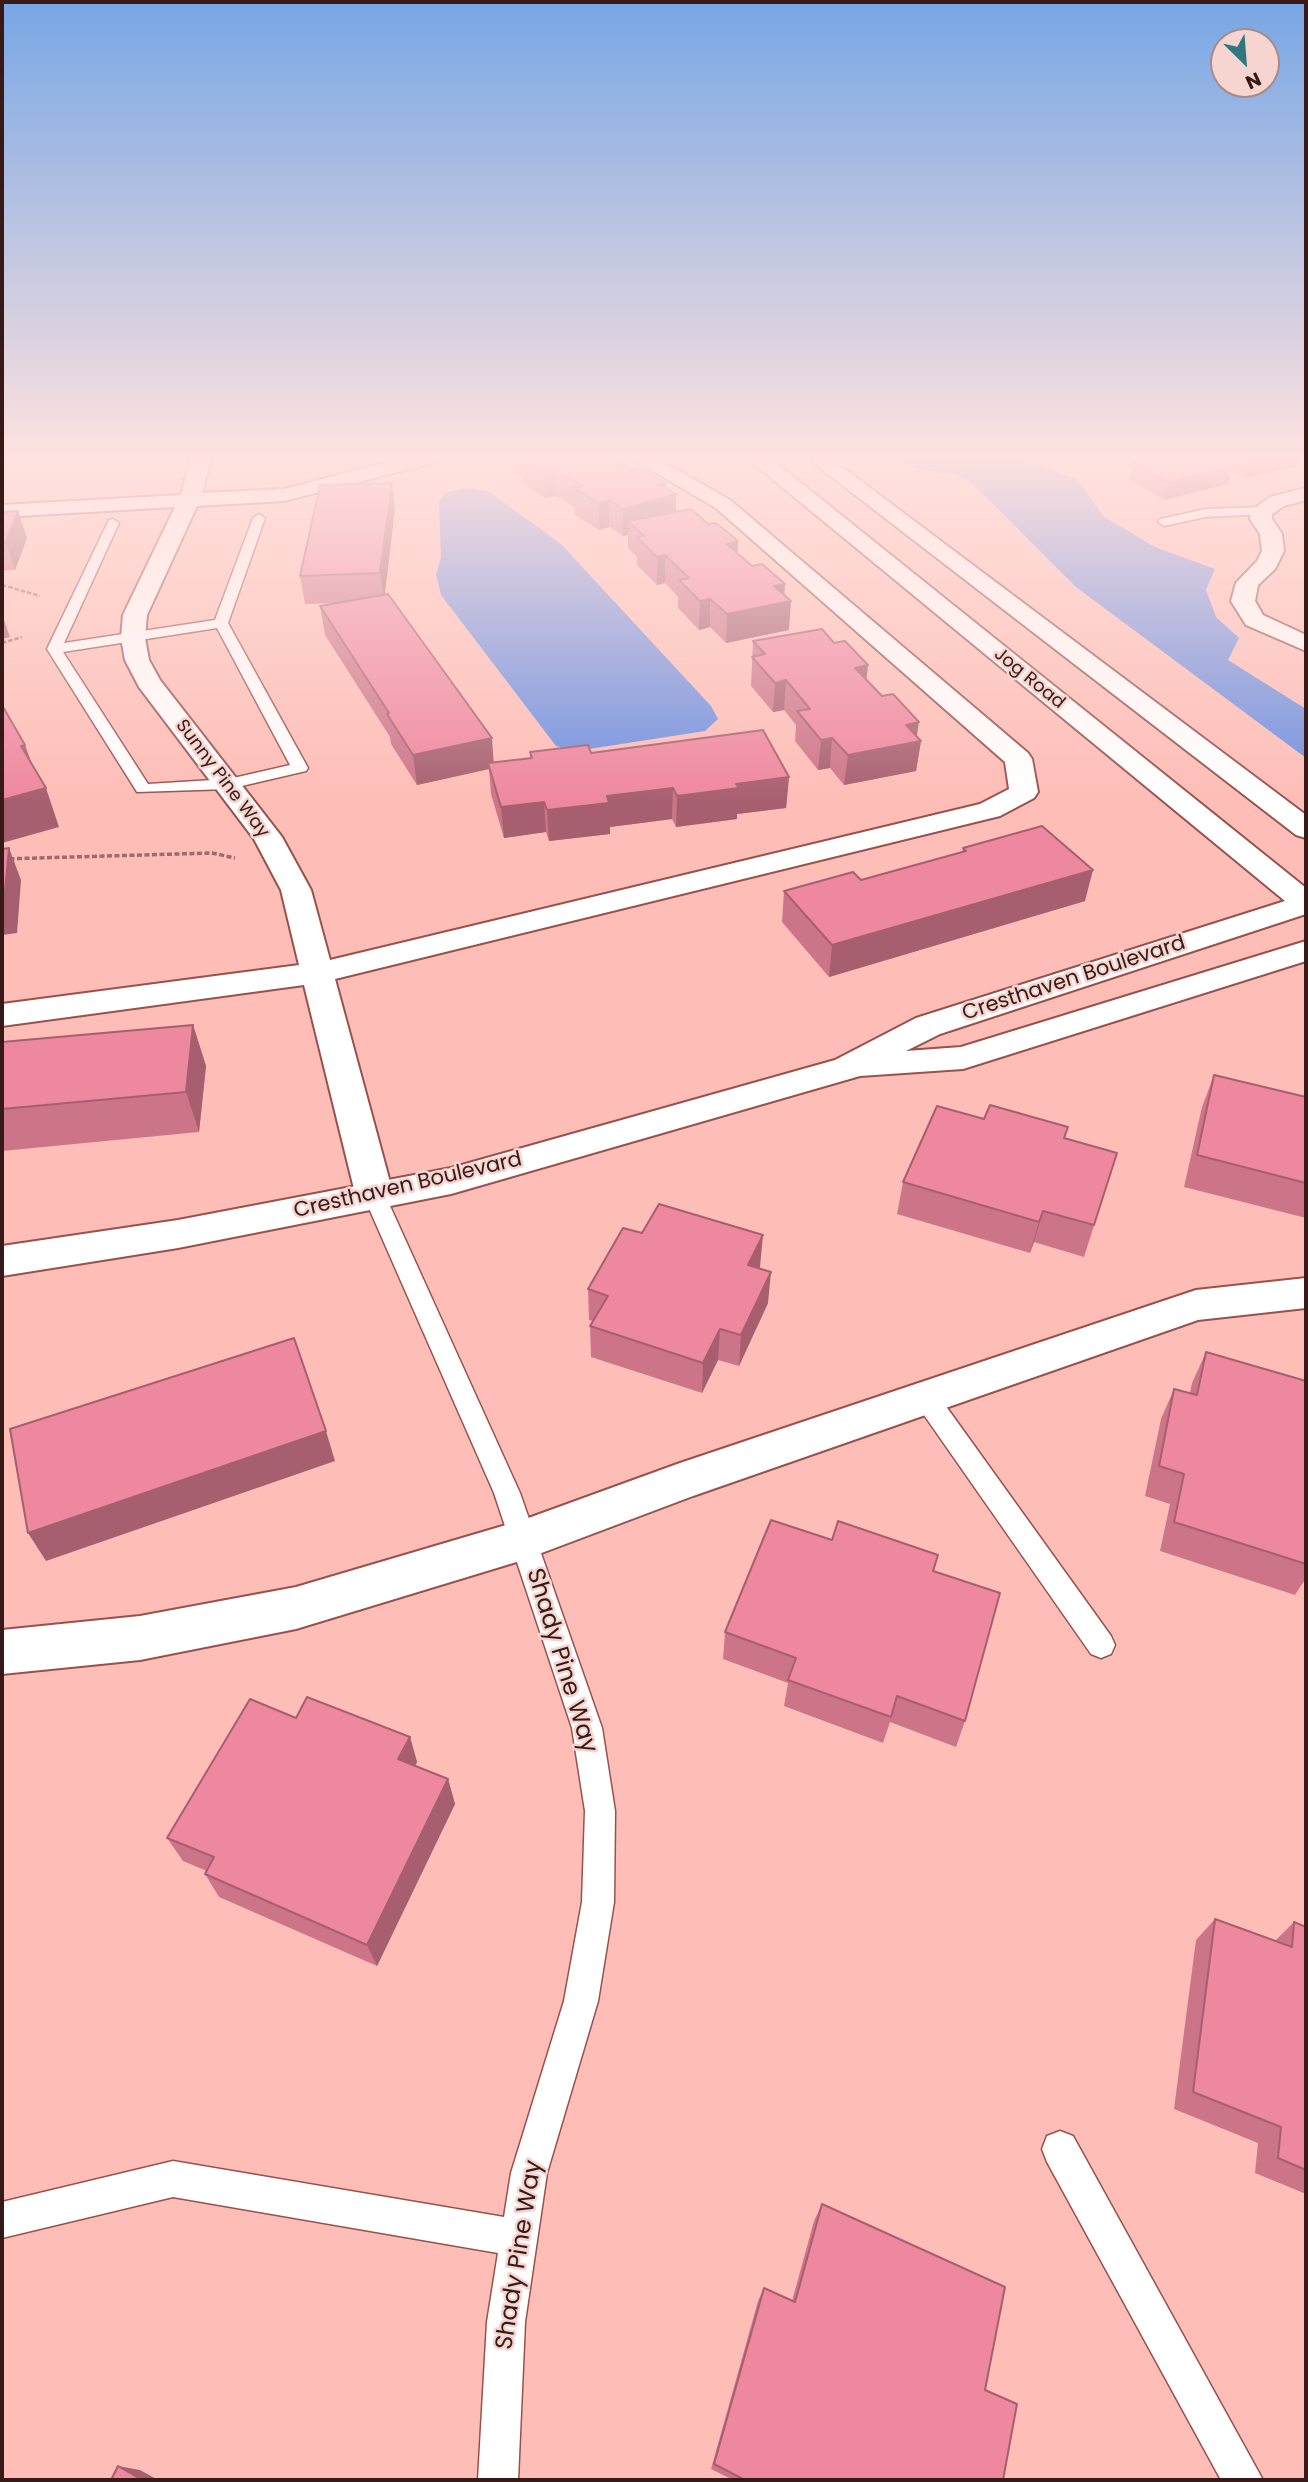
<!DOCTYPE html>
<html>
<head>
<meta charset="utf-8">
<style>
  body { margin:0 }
  #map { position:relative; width:1308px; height:2482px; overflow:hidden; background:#febeb7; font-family:Poppins,sans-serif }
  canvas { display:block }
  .frame { position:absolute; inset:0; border:4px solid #371a18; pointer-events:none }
  .north { position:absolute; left:1210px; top:28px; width:70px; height:70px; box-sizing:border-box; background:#f6d5d1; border:2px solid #aa8a87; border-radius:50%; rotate:155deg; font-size:19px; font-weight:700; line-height:28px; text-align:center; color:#371a18 }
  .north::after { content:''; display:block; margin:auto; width:24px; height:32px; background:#307881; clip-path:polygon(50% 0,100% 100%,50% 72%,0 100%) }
</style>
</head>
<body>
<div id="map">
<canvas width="1308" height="2482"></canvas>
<div class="frame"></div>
<div class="north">N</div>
</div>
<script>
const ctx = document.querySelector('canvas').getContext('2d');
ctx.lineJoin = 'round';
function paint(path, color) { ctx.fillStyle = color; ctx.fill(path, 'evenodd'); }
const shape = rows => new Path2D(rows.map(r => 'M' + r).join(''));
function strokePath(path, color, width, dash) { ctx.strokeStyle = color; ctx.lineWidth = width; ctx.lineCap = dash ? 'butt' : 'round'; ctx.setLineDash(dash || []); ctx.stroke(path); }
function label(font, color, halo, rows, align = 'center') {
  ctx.font = font + ' Poppins,sans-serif'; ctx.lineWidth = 5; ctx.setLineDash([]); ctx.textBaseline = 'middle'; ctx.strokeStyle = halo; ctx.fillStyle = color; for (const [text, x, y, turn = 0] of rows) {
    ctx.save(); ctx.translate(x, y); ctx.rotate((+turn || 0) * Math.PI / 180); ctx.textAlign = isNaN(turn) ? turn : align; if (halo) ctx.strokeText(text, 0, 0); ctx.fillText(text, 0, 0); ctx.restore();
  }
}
paint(shape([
  [876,454,1013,454,1078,480,1103,516,1155,547,1215,569,1206,590,1216,617,1239,638,1228,660,1306,709,1306,758,1076,587,975,486,957,475,919,469],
  [467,488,488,491,561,544,711,706,718,719,705,731,576,751,556,746,441,595,436,575,441,557,439,502,445,493]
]), '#6f90e0');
const lane = shape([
  [1262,507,1266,508,1266,514,1205,517,1164,526,1158,522,1160,519,1205,509,1262,507],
  [259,514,265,518,228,623,308,768,306,771,229,789,137,792,47,649,109,520,113,519,119,523,64,643,215,620,253,518,259,514],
  [217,628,290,765,229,779,148,784,63,652,217,628],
  [375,1189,383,1191,386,1197,520,1493,602,1728,615,1811,614,1902,598,2001,547,2173,525,2322,518,2480,478,2480,487,2322,498,2253,173,2197,2,2238,2,2202,173,2161,504,2217,511,2173,564,2001,582,1902,585,1811,572,1728,494,1493,364,1197,367,1191,375,1189],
  [926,1388,935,1391,1111,1636,1115,1645,1111,1654,1101,1658,1091,1654,917,1405,914,1398,917,1391,926,1388],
  [1060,2131,1073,2136,1263,2480,1221,2480,1047,2162,1042,2149,1047,2136,1060,2131]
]);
const street = shape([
  [192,454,212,454,202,493,284,489,420,454,455,454,452,458,284,501,197,506,147,615,145,638,149,660,160,680,282,837,311,890,330,960,980,804,1009,789,1005,762,716,508,624,454,649,454,730,500,1028,753,1032,759,1038,792,1034,798,1000,816,335,979,394,1197,388,1207,375,1211,362,1207,356,1197,304,985,2,1026,2,1004,299,965,281,890,254,839,139,687,125,660,121,638,123,615,175,507,2,517,2,505,181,495,192,454],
  [1306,488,1306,500,1284,506,1272,514,1272,519,1282,534,1284,551,1275,569,1258,585,1255,601,1263,615,1306,635,1306,651,1246,625,1231,601,1236,583,1257,561,1262,551,1260,534,1250,519,1251,511,1270,497,1306,488],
  [1306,1278,1306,1308,1198,1320,693,1496,523,1560,296,1629,140,1660,2,1674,2,1630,140,1616,296,1587,523,1520,680,1463,1196,1290,1306,1278]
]);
const secondary = shape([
  [742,454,765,454,1306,888,1306,914,940,1034,906,1051,961,1047,1306,941,1306,961,963,1069,860,1076,451,1194,178,1248,2,1276,2,1246,178,1220,451,1168,835,1060,916,1018,1285,901,742,454],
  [802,454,825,454,1306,815,1306,838,1296,835,802,454]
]);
strokePath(lane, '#97524b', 3);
strokePath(street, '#97524b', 4);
strokePath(secondary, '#97524b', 4);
strokePath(shape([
  [2,585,40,596],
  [2,643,22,637]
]), '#9c6d68', 2.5, [4.5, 2]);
strokePath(shape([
  [2,859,212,853,235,858]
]), '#9c6d68', 3.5, [5, 2.5]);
paint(lane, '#fff');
paint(street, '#fff');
paint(secondary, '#fff');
paint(shape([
  [515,454,610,454,610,458,666,488,676,512,708,524,738,541,738,553,752,566,785,584,784,595,789,630,726,643,710,627,699,630,678,608,678,597,665,583,657,585,637,565,637,557,628,548,628,535,623,536,609,527,599,530,575,515,574,507,556,496,545,498,522,483,521,476,516,473],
  [1145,454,1302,454,1298,466,1245,478,1232,471,1228,484,1164,500,1129,480,1133,462,1144,460],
  [395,509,384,594,494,762,530,758,530,752,591,753,789,777,786,808,737,814,737,819,676,827,672,819,610,827,610,834,549,841,546,832,504,838,491,794,489,769,417,785,391,744,390,737,325,635,320,606,338,603,305,604,300,576],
  [18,511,27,538,15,570,2,571,2,512],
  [753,641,867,680,921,741,916,771,844,785,830,768,818,770,795,741,796,725,784,710,773,712,751,686],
  [963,848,1085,901,829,977,782,922,784,891,861,880,962,852],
  [193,1025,206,1066,199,1132,2,1151,2,1042],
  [1214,1075,1306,1097,1306,1218,1184,1187,1202,1107],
  [984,1119,1068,1127,1065,1138,1117,1153,1084,1257,1034,1242,1030,1253,897,1214,903,1182],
  [760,1267,760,1268,768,1303,739,1366,718,1360,702,1393,591,1357,590,1326,593,1321,589,1320,588,1289],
  [1206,1352,1306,1381,1306,1578,1295,1595,1160,1551,1170,1504,1145,1496,1161,1419,1174,1389,1190,1393,1192,1383],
  [832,1540,938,1555,934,1571,965,1721,956,1747,890,1722,883,1743,784,1706,788,1683,723,1659,725,1632],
  [296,1718,410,1737,417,1762,415,1766,448,1779,455,1804,377,1966,219,1897,205,1874,207,1871,183,1861,167,1838],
  [1215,1919,1275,1941,1294,1922,1306,1927,1306,2194,1255,2173,1258,2143,1174,2109,1196,1940],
  [822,2204,985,2390,1003,2480,733,2480,711,2469,758,2301,764,2288,792,2301,814,2221]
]), '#cd7588');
paint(shape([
  [1251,454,1302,454,1298,466,1245,478],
  [1233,466,1228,484,1164,500,1169,482],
  [554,469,556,496,545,498,544,472],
  [392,483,395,509,384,602,380,573],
  [666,483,666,497,676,494,676,521,628,521,628,535,623,536,623,509,660,485],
  [609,500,609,527,599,530,599,503],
  [18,511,27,538,15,570,6,542],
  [738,541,737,569,727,544],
  [665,555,665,583,657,585,657,557],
  [785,584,784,603,791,601,789,630,726,643,727,614,774,586],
  [710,599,710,627,699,630,700,601],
  [3,617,10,637,2,639,2,618],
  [868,665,865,695,855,668],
  [786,680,784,710,773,712,775,683],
  [919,722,916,741,921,741,916,771,844,785,848,755,906,725],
  [492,738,494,768,488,763,489,769,417,785,413,755],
  [832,738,830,768,818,770,821,740],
  [25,745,39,783,21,746],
  [789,777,786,808,737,814,737,819,676,827,677,796,736,784],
  [46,788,59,827,2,843,2,800],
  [673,788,672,819,610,827,610,834,549,841,547,810,607,796],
  [544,802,546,832,504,838,501,807],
  [9,848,21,880,17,933,2,935,2,902],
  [1093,870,1085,901,829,977,832,945],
  [193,1025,206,1066,199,1132,186,1092],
  [1043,1211,1034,1242,1030,1253,1039,1222],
  [763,1235,760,1267,746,1296,748,1265],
  [771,1272,768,1303,739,1366,741,1335],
  [720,1329,718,1360,702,1393,703,1363],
  [326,1431,335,1461,46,1561,28,1533],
  [410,1737,417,1762,406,1784,398,1759],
  [448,1779,455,1804,377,1966,367,1945],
  [118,2466,140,2470,158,2480,142,2480]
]), '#a75f6f');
const building = shape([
  [526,454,607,454,604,455,631,470,639,468,666,483,660,485,676,494,623,509,609,500,599,503,574,488,582,486,554,469,544,472,520,457,528,455,526,454],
  [1158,454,1210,454,1233,466,1169,482,1133,462,1161,456,1158,454],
  [392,483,380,573,300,576,320,485,392,483],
  [691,509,708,524,716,523,738,541,727,544,752,566,762,564,785,584,774,586,791,601,727,614,710,599,700,601,679,580,689,578,665,555,657,557,637,537,644,536,628,521,691,509],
  [18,511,6,542,2,543,2,512,18,511],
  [388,594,492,738,413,755,387,714,389,713,320,606,388,594],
  [822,629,834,643,845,641,868,665,855,668,882,696,893,694,919,722,906,725,921,741,848,755,832,738,821,740,797,711,810,709,786,680,775,683,752,657,765,654,753,641,822,629],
  [2,705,25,745,21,746,46,788,2,800,2,705],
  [763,730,789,777,736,784,739,788,677,796,673,788,607,796,609,803,547,810,544,802,501,807,488,763,532,758,530,752,588,745,591,753,763,730],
  [1042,826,1093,870,832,945,784,891,853,872,861,880,966,851,963,848,1042,826],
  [9,848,4,902,2,902,2,849,9,848],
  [193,1025,186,1092,2,1109,2,1042,193,1025],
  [1214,1075,1306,1097,1306,1183,1197,1155,1214,1075],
  [990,1105,1068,1127,1064,1138,1117,1153,1094,1225,1043,1211,1039,1222,903,1182,937,1106,984,1119,990,1105],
  [659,1204,763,1235,748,1265,771,1272,741,1335,720,1329,703,1363,590,1326,608,1296,588,1289,623,1228,642,1233,659,1204],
  [294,1338,326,1431,28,1533,10,1429,294,1338],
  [1206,1352,1306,1381,1306,1564,1174,1522,1184,1474,1159,1466,1174,1389,1197,1395,1206,1352],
  [771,1520,832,1540,838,1521,938,1555,933,1571,1000,1593,965,1721,897,1696,891,1717,788,1680,796,1658,725,1632,771,1520],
  [307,1697,410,1737,398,1759,448,1779,367,1945,205,1874,214,1857,167,1838,250,1699,296,1718,307,1697],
  [1215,1919,1292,1947,1294,1922,1306,1927,1306,2170,1278,2158,1281,2127,1193,2092,1215,1919],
  [822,2204,1005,2287,985,2390,1017,2404,1003,2480,743,2480,743,2479,714,2464,764,2288,795,2302,822,2204],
  [118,2466,142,2480,111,2480,118,2466]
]);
paint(building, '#ee889e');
strokePath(building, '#a75f6f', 2);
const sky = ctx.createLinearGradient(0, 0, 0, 802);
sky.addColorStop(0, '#77a6e5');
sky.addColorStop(0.57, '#ffe2df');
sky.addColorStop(1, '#ffe2df00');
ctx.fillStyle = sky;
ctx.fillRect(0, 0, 1308, 802);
label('18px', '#371a18', '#f6d5d1', [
  ["Jog Road",1029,679,39],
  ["Sunny Pine Way",222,779,53]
]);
label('21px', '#371a18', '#f6d5d1', [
  ["Cresthaven Boulevard",1074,979,-18],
  ["Cresthaven Boulevard",408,1186,-13]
]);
label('24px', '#371a18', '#f6d5d1', [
  ["Shady Pine Way",561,1661,73],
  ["Shady Pine Way",520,2255,-81]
]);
</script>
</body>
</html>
